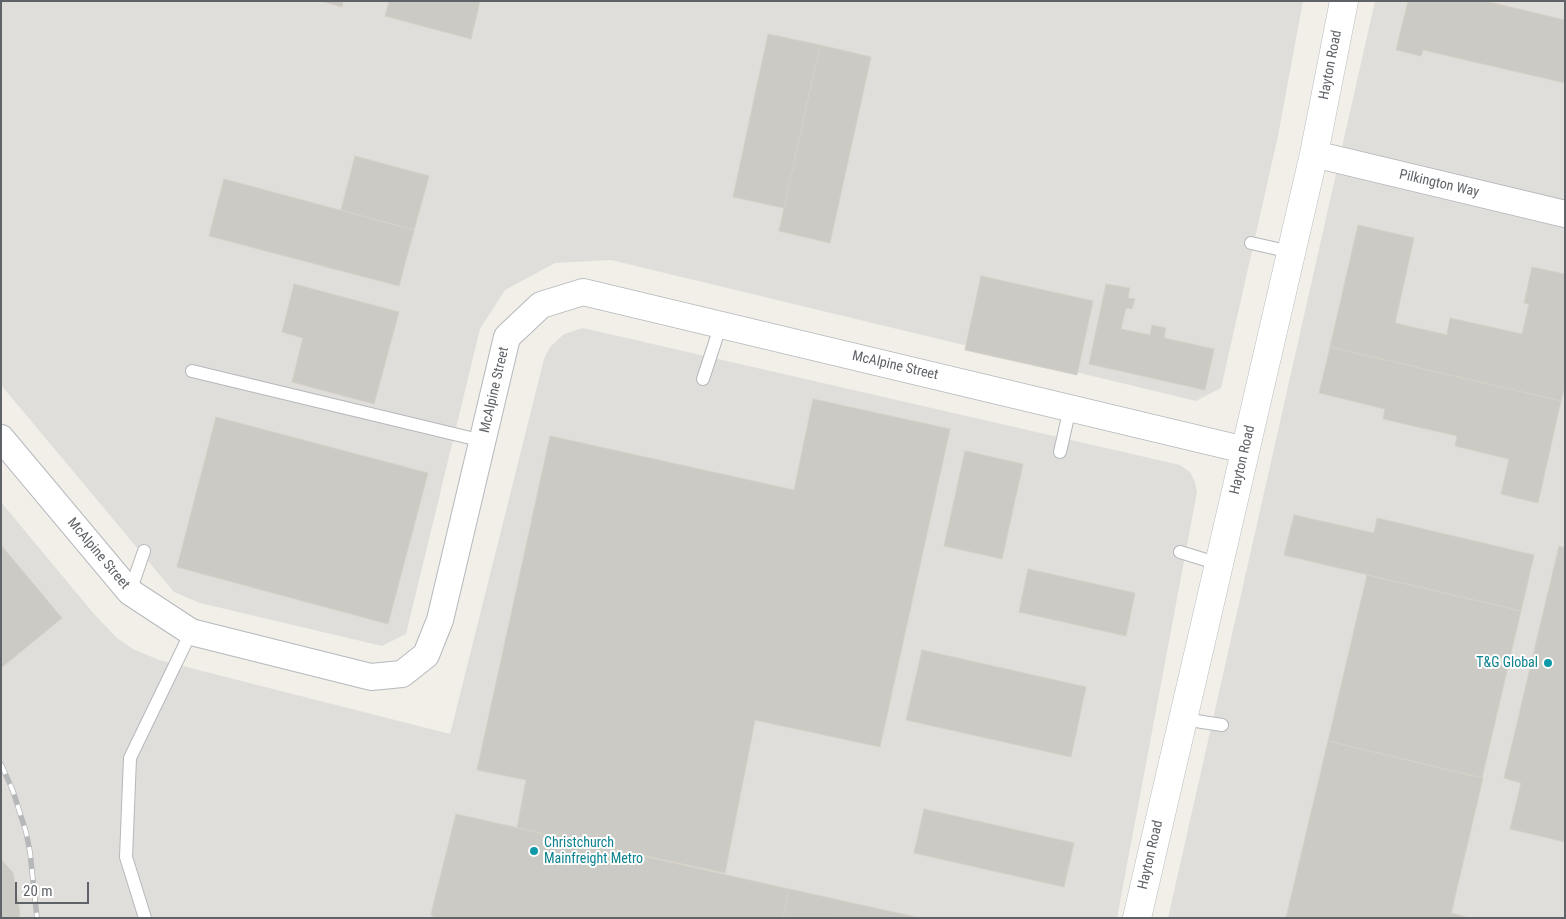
<!DOCTYPE html>
<html>
<head>
<meta charset="utf-8">
<style>
  body { margin:0 }
  #map { position:relative; width:1566px; height:919px; overflow:hidden; background:#f1efe8; font-family:"Roboto Condensed",sans-serif }
  canvas { display:block }
  .frame { position:absolute; inset:0; border:2px solid #5f6368; pointer-events:none }
  .scale { position:absolute; left:15px; top:882px; width:74px; height:22px; box-sizing:border-box; border:2px solid #5f6368; border-top:0; padding-left:6px; font-size:15px; line-height:18px; white-space:nowrap; color:#5f6368; -webkit-text-stroke:4px #fff; paint-order:stroke }
</style>
</head>
<body>
<div id="map">
<canvas width="1566" height="919"></canvas>
<div class="frame"></div>
<div class="scale">20 m</div>
</div>
<script>
const ctx = document.querySelector('canvas').getContext('2d');
ctx.lineJoin = 'round';
function paint(path, color) { ctx.fillStyle = color; ctx.fill(path, 'evenodd'); }
const shape = rows => new Path2D(rows.map(r => 'M' + r).join(''));
function strokePath(path, color, width, dash) { ctx.strokeStyle = color; ctx.lineWidth = width; ctx.lineCap = dash ? 'butt' : 'round'; ctx.setLineDash(dash || []); ctx.stroke(path); }
function label(font, color, halo, rows, align = 'center') {
  ctx.font = font + ' "Roboto Condensed",sans-serif'; ctx.lineWidth = 4; ctx.setLineDash([]); ctx.textBaseline = 'middle'; ctx.strokeStyle = halo; ctx.fillStyle = color; for (const [text, x, y, turn = 0] of rows) {
    ctx.save(); ctx.translate(x, y); ctx.rotate((+turn || 0) * Math.PI / 180); ctx.textAlign = isNaN(turn) ? turn : align; if (halo) ctx.strokeText(text, 0, 0); ctx.fillText(text, 0, 0); ctx.restore();
  }
}
paint(shape([
  [1,1,1303,1,1278,136,1221,388,1196,401,611,260,555,263,505,290,480,329,406,634,382,646,200,603,174,592,1,385],
  [1375,1,1565,1,1565,918,1168,918],
  [583,328,1180,465,1190,472,1195,482,1197,492,1117,918,1,918,1,502,94,614,117,638,133,649,159,660,450,734,544,359,550,347,564,334]
]), '#e0deda');
const building = shape([
  [321,1,343,1,342,7,321,1],
  [389,1,480,1,471,39,385,16,389,1],
  [1408,1,1485,1,1565,20,1565,83,1423,50,1421,56,1396,50,1408,1],
  [768,34,820,45,784,208,733,197,768,34],
  [820,45,871,57,830,243,779,231,820,45],
  [355,156,429,176,414,230,341,210,355,156],
  [224,179,414,230,399,286,209,236,224,179],
  [1358,225,1414,238,1395,323,1447,335,1450,318,1522,334,1529,304,1524,303,1532,267,1565,274,1565,386,1561,401,1330,347,1358,225],
  [981,276,1093,301,1077,375,965,350,981,276],
  [294,284,399,312,374,404,292,382,303,338,282,332,294,284],
  [1106,284,1130,288,1128,298,1135,299,1132,309,1126,308,1121,329,1150,335,1152,325,1166,328,1164,338,1214,349,1205,390,1089,364,1106,284],
  [1330,347,1561,401,1538,503,1501,494,1509,459,1455,446,1457,436,1383,419,1385,409,1319,393,1330,347],
  [813,399,950,429,880,747,755,720,725,873,517,828,526,780,477,770,550,436,794,490,813,399],
  [216,417,428,473,388,624,177,567,216,417],
  [965,451,1023,464,1002,559,944,546,965,451],
  [1294,515,1374,533,1377,518,1534,555,1521,611,1284,555,1294,515],
  [1,545,62,618,1,668,1,545],
  [1559,546,1565,548,1565,842,1510,829,1521,783,1504,778,1559,546],
  [1028,569,1135,593,1126,636,1019,612,1028,569],
  [1367,575,1521,611,1482,778,1328,741,1367,575],
  [922,650,1086,687,1071,757,906,720,922,650],
  [1328,741,1483,778,1450,918,1286,918,1328,741],
  [924,809,1074,843,1064,887,914,853,924,809],
  [456,814,789,889,783,918,434,918,431,914,456,814],
  [1,859,13,873,20,913,19,918,1,918,1,859],
  [789,889,920,918,783,917,789,889],
  [1451,913,1470,918,1450,918,1451,913]
]);
paint(building, '#cccac5');
strokePath(building, '#d6d1c6', 1);
const lane = shape([
  [1251,243,1291,252],
  [192,371,483,441],
  [703,379,721,324],
  [1060,452,1070,408],
  [1180,552,1219,564],
  [130,592,144,551],
  [1183,719,1222,725],
  [145,918,126,857,130,758,191,632]
]);
const street = shape([
  [1314,154,1565,214],
  [1,438,130,592,191,632,371,677,402,674,426,655,440,620,507,337,541,305,583,292,1245,450]
]);
const secondary = shape([
  [1137,918,1314,154,1344,1]
]);
strokePath(lane, '#b5b8bc', 14);
strokePath(street, '#b5b8bc', 28);
strokePath(secondary, '#b6babf', 29);
strokePath(lane, '#fff', 12);
strokePath(street, '#fff', 26);
strokePath(secondary, '#fff', 28);
const rail = shape([
  [1,764,13,791,26,832,30,852,37,918]
]);
strokePath(rail, '#b6b7b8', 5.5);
strokePath(rail, '#fff', 4, [11]);
for (const [x, y, r, color] of [
  [1548,663,5,"#0f9aa8"],
  [534,851,5,"#0f9aa8"]
]) { const dot = new Path2D(); dot.arc(x, y, r, 0, 2 * Math.PI); ctx.fillStyle = color; ctx.fill(dot); strokePath(dot, '#fff', 2); }
label('14px', '#5f6368', '#fff', [
  ["Hayton Road",1331,65,-79],
  ["Pilkington Way",1439,184,13],
  ["McAlpine Street",895,366,13],
  ["McAlpine Street",495,390,-77],
  ["Hayton Road",1243,460,-77],
  ["McAlpine Street",98,554,50],
  ["Hayton Road",1151,855,-77]
]);
label('14px', '#0d838f', '#fff', [
  ["T&G Global",1538,663],
  ["Christchurch",544,843,"left"],
  ["Mainfreight Metro",544,859,"left"]
], 'right');
</script>
</body>
</html>
